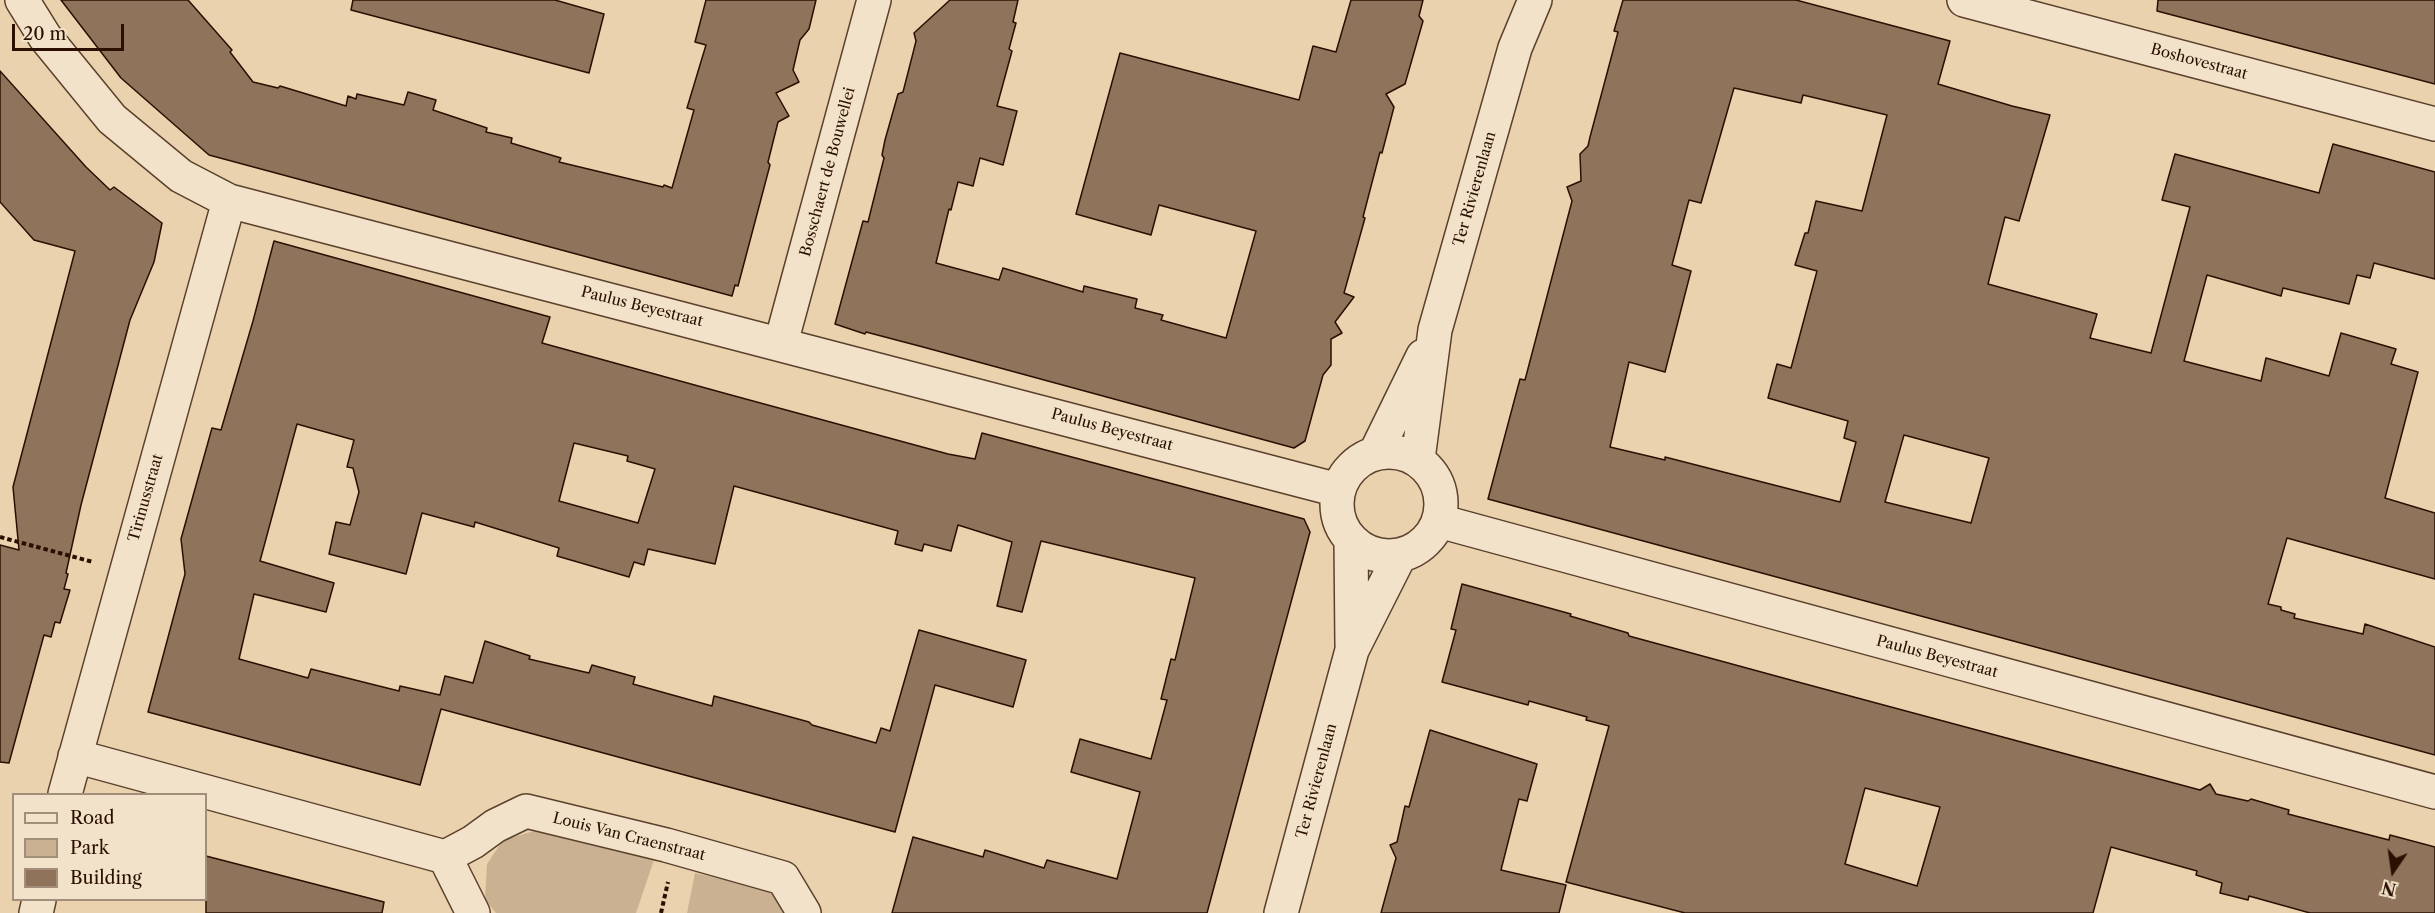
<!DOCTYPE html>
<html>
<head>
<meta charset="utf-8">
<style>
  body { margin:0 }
  #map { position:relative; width:2435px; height:913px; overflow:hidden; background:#ebd2ae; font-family:"Libre Caslon Text",serif }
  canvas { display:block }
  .legend { position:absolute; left:12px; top:793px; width:195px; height:108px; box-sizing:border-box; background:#f2e2ca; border:2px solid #a28e7a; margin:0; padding:8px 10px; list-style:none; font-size:18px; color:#2b0f01 }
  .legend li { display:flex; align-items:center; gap:12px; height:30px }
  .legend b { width:30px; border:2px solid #a28e7a }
  .north { position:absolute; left:2363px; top:841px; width:60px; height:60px; -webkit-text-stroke:4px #f2e2ca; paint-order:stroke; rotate:193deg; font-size:16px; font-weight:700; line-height:24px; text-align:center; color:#2b0f01 }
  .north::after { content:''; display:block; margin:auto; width:21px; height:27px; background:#2b0f01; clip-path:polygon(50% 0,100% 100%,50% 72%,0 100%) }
  .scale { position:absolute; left:12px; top:24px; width:112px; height:27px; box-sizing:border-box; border:3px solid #2b0f01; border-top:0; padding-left:8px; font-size:18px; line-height:21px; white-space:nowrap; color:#2b0f01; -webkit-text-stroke:4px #f2e2ca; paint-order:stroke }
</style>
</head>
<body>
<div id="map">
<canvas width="2435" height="913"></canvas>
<ul class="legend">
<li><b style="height:8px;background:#f2e2ca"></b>Road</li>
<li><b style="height:16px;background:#cab191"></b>Park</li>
<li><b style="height:16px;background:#8f745b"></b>Building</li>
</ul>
<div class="north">N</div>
<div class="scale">20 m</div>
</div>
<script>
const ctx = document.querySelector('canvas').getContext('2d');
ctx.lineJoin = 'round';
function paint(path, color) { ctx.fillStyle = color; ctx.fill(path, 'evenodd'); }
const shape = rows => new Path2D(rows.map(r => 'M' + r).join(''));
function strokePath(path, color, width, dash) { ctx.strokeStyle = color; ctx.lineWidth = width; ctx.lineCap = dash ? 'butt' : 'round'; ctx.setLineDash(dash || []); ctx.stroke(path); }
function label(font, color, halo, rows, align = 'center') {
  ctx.font = font + ' "Libre Caslon Text",serif'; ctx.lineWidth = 5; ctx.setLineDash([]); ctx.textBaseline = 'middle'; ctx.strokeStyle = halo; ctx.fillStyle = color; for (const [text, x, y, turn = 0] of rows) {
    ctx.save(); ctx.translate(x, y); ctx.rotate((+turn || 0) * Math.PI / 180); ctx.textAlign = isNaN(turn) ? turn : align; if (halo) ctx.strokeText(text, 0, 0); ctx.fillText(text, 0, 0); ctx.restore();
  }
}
paint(shape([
  [534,831,654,860,636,913,496,913,485,899,487,864,503,840],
  [695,873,759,887,792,905,792,913,687,913]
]), '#cab191');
const building = shape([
  [61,0,188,0,232,50,230,52,253,82,278,88,280,86,346,106,348,96,356,99,357,94,404,105,408,92,436,100,433,110,487,128,486,132,512,138,511,143,561,158,559,162,663,187,664,185,672,188,694,110,687,108,706,45,695,42,706,0,816,0,809,29,800,40,793,70,799,82,776,93,789,116,778,122,768,162,770,165,738,286,735,285,732,296,209,155,121,78,61,0],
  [353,0,555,0,604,14,589,73,351,10,353,0],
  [950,0,1018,0,1013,22,1016,23,1009,49,1012,51,997,106,1017,111,1003,165,980,158,973,186,958,182,951,210,949,209,936,263,999,280,1003,268,1083,292,1084,286,1137,299,1135,308,1163,315,1161,320,1226,338,1256,231,1159,205,1151,235,1076,214,1120,53,1299,100,1313,46,1336,52,1351,0,1423,0,1419,16,1423,21,1405,84,1386,94,1394,107,1382,153,1380,152,1363,217,1365,218,1344,293,1354,297,1335,322,1342,333,1331,339,1331,365,1323,375,1305,441,1294,448,923,347,866,332,865,334,835,324,863,221,868,222,884,158,882,155,885,140,898,94,903,92,913,53,916,41,914,33,950,0],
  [1623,0,1796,0,1950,41,1938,84,2012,106,2050,115,2019,221,2005,217,1988,284,2097,314,2090,338,2151,353,2190,207,2162,200,2175,154,2319,193,2333,144,2435,172,2435,279,2374,263,2370,278,2357,275,2349,304,2283,288,2281,296,2207,275,2184,361,2261,381,2266,358,2329,376,2341,333,2396,349,2391,364,2418,372,2385,498,2435,513,2435,579,2287,538,2268,604,2281,607,2281,610,2295,614,2294,618,2363,634,2365,624,2435,647,2435,755,1488,499,1520,379,1525,380,1572,201,1567,187,1581,181,1580,154,1588,146,1590,137,1618,32,1614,31,1623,0],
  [1734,88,1801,103,1803,95,1887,115,1862,211,1816,201,1808,233,1805,233,1795,265,1817,271,1791,368,1777,364,1768,398,1848,421,1844,438,1856,442,1840,502,1665,457,1665,460,1610,447,1629,362,1665,372,1691,271,1672,265,1689,200,1701,203,1734,88],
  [1904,435,1989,458,1971,523,1885,502,1904,435],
  [2158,0,2435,0,2435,84,2157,11,2158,0],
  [0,71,86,167,110,190,114,187,162,223,154,262,130,320,81,505,66,573,68,574,64,589,70,590,60,623,55,622,51,637,44,635,9,763,0,762,0,545,19,550,13,487,75,251,34,240,0,202,0,71],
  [274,241,550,317,542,343,731,395,948,454,975,459,982,433,1304,519,1310,532,1207,913,892,913,913,837,983,857,985,850,1044,868,1047,860,1117,879,1140,792,1071,772,1080,739,1151,759,1167,700,1161,699,1171,659,1175,660,1195,578,1041,541,1022,612,997,606,1012,542,958,525,951,551,924,544,922,551,895,544,898,531,734,486,715,564,648,549,644,565,634,562,629,577,557,556,559,548,475,522,474,527,422,513,406,574,329,554,336,522,350,525,359,492,353,468,347,467,354,440,297,424,260,561,334,583,326,612,254,594,239,659,308,678,311,669,399,691,400,686,440,695,445,676,473,683,485,641,530,656,529,659,589,673,592,665,635,677,633,684,712,706,714,696,809,722,812,725,876,743,881,728,890,731,919,630,1026,660,1013,707,935,685,895,832,441,709,420,785,148,712,185,574,181,539,212,428,221,430,253,321,274,241],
  [574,443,628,456,627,461,655,469,638,523,559,501,574,443],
  [1462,584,1571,614,1570,616,1628,633,1629,636,1798,682,2200,790,2210,784,2216,794,2248,801,2251,799,2289,810,2288,814,2354,831,2389,840,2390,835,2435,847,2435,913,2310,913,2249,896,2248,900,2220,893,2222,883,2196,875,2197,871,2111,847,2093,913,1685,913,1566,882,1609,726,1586,720,1587,717,1529,701,1528,705,1442,682,1456,630,1451,629,1462,584],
  [1865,788,1940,807,1917,886,1845,864,1865,788],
  [1430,730,1537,764,1527,801,1519,799,1501,870,1566,885,1559,913,1381,913,1396,858,1390,845,1397,842,1405,806,1409,807,1430,730],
  [206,856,384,902,382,913,206,913,206,856]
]);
paint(building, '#8f745b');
strokePath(building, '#2b0f01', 1.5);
const minor = shape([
  [22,0,45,37,112,119,181,176,229,201,1338,490],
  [1964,0,2435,124],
  [781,343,874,0],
  '1337 504a52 52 0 1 1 104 0a52 52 0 1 1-104 0Z',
  [1376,452,1423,356],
  [1418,459,1435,330,1515,48,1535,0],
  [1439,521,2435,792],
  [1351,540,1352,645],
  [75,756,445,857,473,842,495,826,526,811,666,845,783,878,804,913],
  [65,794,229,201],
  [445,857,473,913],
  [36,913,39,900],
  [1281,913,1352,650,1400,555]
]);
strokePath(minor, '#5b402c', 36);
strokePath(shape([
  [0,537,93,562],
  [661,913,668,882]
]), '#2b0f01', 4, [4.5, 3]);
strokePath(minor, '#f2e2ca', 33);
label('15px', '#2b0f01', '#f2e2ca', [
  ["Boshovestraat",2199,62,15],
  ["Bosschaert de Bouwellei",828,172,-75],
  ["Ter Rivierenlaan",1475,189,-74],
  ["Paulus Beyestraat",642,307,14],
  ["Paulus Beyestraat",1112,430,15],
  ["Tirinusstraat",146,498,-74],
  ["Paulus Beyestraat",1937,657,15],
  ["Ter Rivierenlaan",1317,781,-75],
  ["Louis Van Craenstraat",629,837,14]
]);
</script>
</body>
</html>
